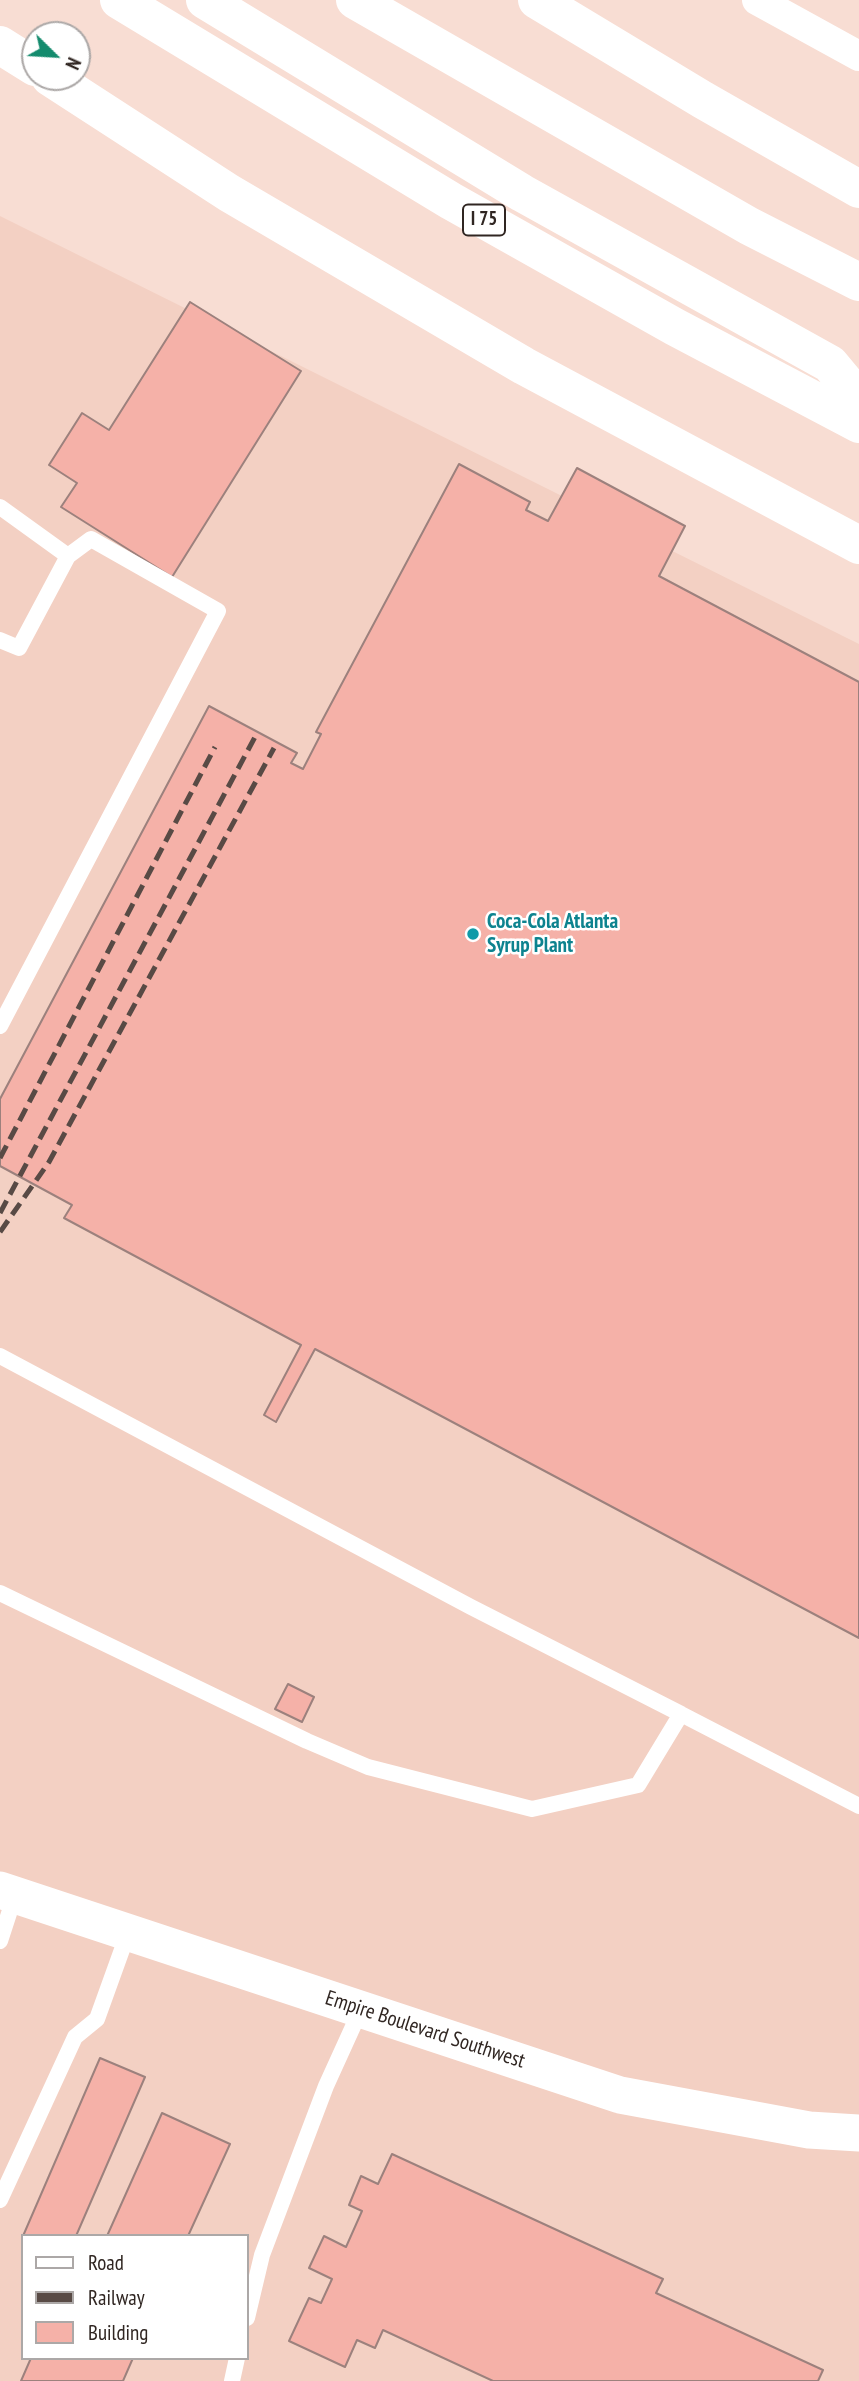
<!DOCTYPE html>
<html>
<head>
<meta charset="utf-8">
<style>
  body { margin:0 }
  #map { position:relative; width:859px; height:2381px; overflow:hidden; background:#f8ddd3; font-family:"PT Sans Narrow",sans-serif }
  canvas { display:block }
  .legend { position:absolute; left:21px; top:2234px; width:228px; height:126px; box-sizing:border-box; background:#fff; border:2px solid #aca8a7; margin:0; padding:9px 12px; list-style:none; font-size:21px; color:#302622 }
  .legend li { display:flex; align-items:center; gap:14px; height:35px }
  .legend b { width:35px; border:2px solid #aca8a7 }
  .north { position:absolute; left:21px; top:21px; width:70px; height:70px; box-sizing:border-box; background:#fff; border:2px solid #aca8a7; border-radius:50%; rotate:114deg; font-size:19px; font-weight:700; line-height:28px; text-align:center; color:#302622 }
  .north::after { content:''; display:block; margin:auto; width:24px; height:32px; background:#138b6d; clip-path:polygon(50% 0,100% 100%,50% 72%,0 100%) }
</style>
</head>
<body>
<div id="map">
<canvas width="859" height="2381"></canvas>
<ul class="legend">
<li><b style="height:9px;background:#fff"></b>Road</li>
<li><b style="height:9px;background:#584a45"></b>Railway</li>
<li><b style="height:19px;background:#f5b1a8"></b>Building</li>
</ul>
<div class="north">N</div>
</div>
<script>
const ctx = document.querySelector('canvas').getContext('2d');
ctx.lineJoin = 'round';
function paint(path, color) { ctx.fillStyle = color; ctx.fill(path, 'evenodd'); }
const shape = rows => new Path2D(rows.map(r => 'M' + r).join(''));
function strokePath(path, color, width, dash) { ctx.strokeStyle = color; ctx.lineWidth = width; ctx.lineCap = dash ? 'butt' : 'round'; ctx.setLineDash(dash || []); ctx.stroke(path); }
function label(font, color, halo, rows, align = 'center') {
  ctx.font = font + ' "PT Sans Narrow",sans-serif'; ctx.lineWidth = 5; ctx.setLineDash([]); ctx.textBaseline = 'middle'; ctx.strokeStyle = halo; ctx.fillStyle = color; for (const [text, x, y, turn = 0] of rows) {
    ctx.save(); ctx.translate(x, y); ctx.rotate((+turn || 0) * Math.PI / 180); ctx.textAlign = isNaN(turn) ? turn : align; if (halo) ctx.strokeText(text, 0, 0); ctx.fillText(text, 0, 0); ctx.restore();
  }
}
paint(shape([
  [0,216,859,644,859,2381,0,2381],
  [23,2236,247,2236,247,2358,23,2358]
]), '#f3d0c3');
const building = shape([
  [190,302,301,371,172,577,61,507,77,483,49,465,82,413,109,430,190,302],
  [459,464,530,502,526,510,548,521,577,468,685,526,659,576,859,682,859,1638,315,1349,276,1422,264,1415,301,1345,64,1218,72,1205,0,1166,0,1099,209,706,297,753,291,763,303,769,321,734,316,732,459,464],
  [288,1684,314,1697,302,1722,275,1709,288,1684],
  [100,2058,145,2077,76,2236,23,2236,100,2058],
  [162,2113,230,2144,188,2236,107,2236,162,2113],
  [392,2154,663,2279,656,2293,823,2370,818,2381,493,2381,383,2330,375,2348,357,2340,345,2367,289,2341,309,2298,321,2303,332,2279,309,2268,324,2236,346,2247,362,2211,349,2205,361,2176,378,2184,392,2154],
  [31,2358,133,2358,123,2381,21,2381,31,2358]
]);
paint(building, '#f5b1a8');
strokePath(building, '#9c817d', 2);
strokePath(shape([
  [0,507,68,556,19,648,0,640],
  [0,1026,218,611,91,539,68,556],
  [0,1356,471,1607,681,1714,638,1785,532,1809,368,1767,307,1741,0,1593],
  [681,1714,859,1806],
  [0,1941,15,1895],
  [0,2200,75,2037,97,2019,128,1933],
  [247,2318,262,2255,326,2086,361,2009],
  [232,2381,237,2358]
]), '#fff', 16);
strokePath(shape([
  [757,0,859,56]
]), '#fff', 30);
strokePath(shape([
  [0,1890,620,2095,809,2130,859,2133]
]), '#fff', 37);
strokePath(shape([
  [119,0,451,201,675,327,859,424],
  [205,0,522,193,830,364,859,399],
  [355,0,749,226,859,282],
  [537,0,703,100,859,189],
  [0,45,35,67],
  [50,77,229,193,524,366,859,545]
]), '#fff', 38);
strokePath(shape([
  [0,1158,215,747],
  [0,1213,255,737],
  [0,1232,49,1162,274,748]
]), '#584a45', 5, [14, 7]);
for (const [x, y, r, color] of [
  [473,934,7,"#0f9aa8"]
]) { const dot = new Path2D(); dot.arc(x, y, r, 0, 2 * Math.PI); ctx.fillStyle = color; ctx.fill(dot); strokePath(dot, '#fff', 2.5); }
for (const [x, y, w] of [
  [484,220,42]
]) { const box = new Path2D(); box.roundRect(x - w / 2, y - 15.5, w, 31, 5); ctx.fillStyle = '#fff'; ctx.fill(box); strokePath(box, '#302622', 2); }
label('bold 19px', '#302622', null, [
  ["I 75",484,220]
]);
label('bold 21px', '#0d838f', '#fff', [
  ["Coca-Cola Atlanta",487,922],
  ["Syrup Plant",487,946]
], 'left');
label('21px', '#302622', '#fff', [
  ["Empire Boulevard Southwest",425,2030,18]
]);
</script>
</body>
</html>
